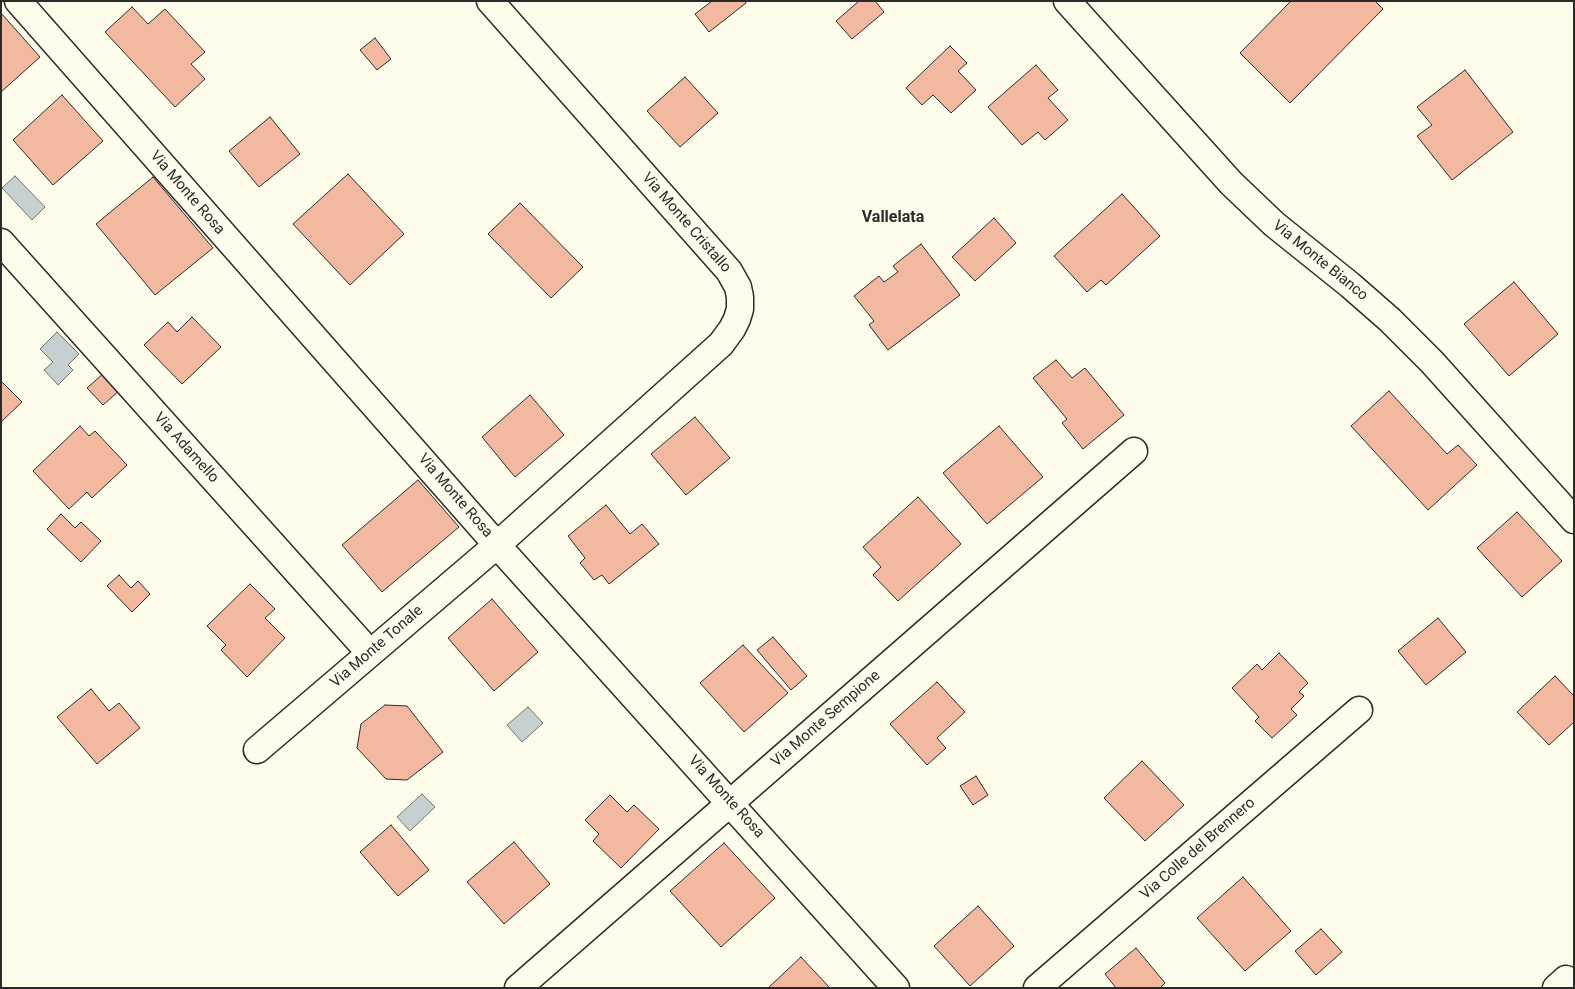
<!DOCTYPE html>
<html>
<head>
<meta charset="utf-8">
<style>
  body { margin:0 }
  #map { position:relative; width:1575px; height:989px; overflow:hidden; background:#fdfbea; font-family:Roboto,sans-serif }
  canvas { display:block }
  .frame { position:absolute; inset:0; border:2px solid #2b2b2b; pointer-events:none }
</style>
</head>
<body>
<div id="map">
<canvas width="1575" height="989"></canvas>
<div class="frame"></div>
</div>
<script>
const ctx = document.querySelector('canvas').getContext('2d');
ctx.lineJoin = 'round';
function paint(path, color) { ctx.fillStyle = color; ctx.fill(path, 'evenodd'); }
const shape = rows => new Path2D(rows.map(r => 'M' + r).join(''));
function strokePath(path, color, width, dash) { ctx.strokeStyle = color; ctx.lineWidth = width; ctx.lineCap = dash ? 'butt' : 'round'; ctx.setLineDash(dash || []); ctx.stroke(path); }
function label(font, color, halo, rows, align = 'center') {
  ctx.font = font + ' Roboto,sans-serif'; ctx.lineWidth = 4; ctx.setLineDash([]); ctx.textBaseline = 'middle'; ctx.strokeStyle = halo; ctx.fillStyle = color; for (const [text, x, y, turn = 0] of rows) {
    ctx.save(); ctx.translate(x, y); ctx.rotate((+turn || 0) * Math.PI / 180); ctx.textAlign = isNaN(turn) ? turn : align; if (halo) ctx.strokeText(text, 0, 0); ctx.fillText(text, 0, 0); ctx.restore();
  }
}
const water = shape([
  [15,176,45,207,32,220,2,188,15,176],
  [57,332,79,354,68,365,73,370,58,385,44,370,53,362,40,349,57,332],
  [528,707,543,723,522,742,507,725,528,707],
  [422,794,435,807,410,831,397,817,422,794]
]);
paint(water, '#c7d0d0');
strokePath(water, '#74746e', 1);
const building = shape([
  [712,1,745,1,746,3,709,32,695,14,712,1],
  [859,1,875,1,884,12,852,39,836,21,859,1],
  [1291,1,1375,1,1383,9,1290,103,1240,53,1291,1],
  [132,7,148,24,165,9,205,52,191,64,205,79,175,107,105,32,132,7],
  [1,13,40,57,1,92,1,13],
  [375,38,391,59,377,70,360,50,375,38],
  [950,46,967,63,958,71,976,90,951,113,933,95,922,105,906,88,950,46],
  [1036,65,1058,90,1048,98,1068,120,1045,140,1038,132,1022,145,988,107,1036,65],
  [1465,70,1513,132,1452,180,1417,136,1432,125,1417,107,1465,70],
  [685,77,718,113,680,147,647,111,685,77],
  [62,95,103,141,53,185,13,140,62,95],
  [270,117,300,154,259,187,229,151,270,117],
  [348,174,404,234,350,285,293,224,348,174],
  [153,177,213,248,155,295,96,224,153,177],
  [1122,194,1160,236,1106,285,1101,280,1087,292,1054,256,1122,194],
  [520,203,583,267,551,298,488,234,520,203],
  [994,218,1016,243,975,281,952,257,994,218],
  [921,244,960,295,888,350,869,325,874,321,854,296,879,276,884,282,898,272,893,266,921,244],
  [1514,282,1558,334,1509,376,1464,324,1514,282],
  [192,317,221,347,182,384,144,345,168,322,177,332,192,317],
  [1056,360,1072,378,1085,368,1124,415,1083,449,1062,423,1067,419,1033,378,1056,360],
  [104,373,120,390,103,405,87,388,104,373],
  [1,381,22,402,1,422,1,381],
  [1389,391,1447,454,1458,445,1477,465,1428,510,1351,426,1389,391],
  [530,395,564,435,515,477,482,437,530,395],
  [695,417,730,458,686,495,651,454,695,417],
  [80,426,89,436,95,431,127,465,92,498,87,492,69,509,33,471,80,426],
  [999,426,1043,477,987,524,943,473,999,426],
  [418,480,459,527,382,592,342,545,418,480],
  [918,497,961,544,898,601,873,575,881,567,863,547,918,497],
  [606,505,630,534,642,524,659,544,609,584,602,575,594,580,580,563,585,558,568,536,606,505],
  [1517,512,1562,561,1522,597,1477,548,1517,512],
  [61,514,75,528,81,522,101,541,81,562,47,529,61,514],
  [119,575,131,588,138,581,150,594,132,612,107,586,119,575],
  [250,584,275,609,265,618,285,638,247,677,221,650,226,645,207,626,250,584],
  [492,599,538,652,494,691,448,638,492,599],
  [1438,618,1466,652,1426,685,1398,651,1438,618],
  [773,637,807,676,791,690,757,650,773,637],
  [743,645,788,693,744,732,700,683,743,645],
  [1279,653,1308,683,1299,692,1304,696,1291,709,1297,715,1272,738,1255,721,1259,717,1232,688,1257,664,1262,670,1279,653],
  [1555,676,1574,696,1574,722,1549,745,1517,712,1555,676],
  [937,682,965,712,937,738,946,748,927,765,890,724,937,682],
  [91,689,109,711,119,703,140,728,97,764,57,717,91,689],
  [385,705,407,706,443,752,407,780,386,779,357,748,361,724,385,705],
  [1142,761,1184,805,1145,841,1104,798,1142,761],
  [976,776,988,795,973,805,960,786,976,776],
  [610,795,627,812,634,805,659,829,621,868,593,841,599,834,585,820,610,795],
  [391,825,429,870,398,896,360,852,391,825],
  [514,842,550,884,504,924,467,882,514,842],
  [724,843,775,898,721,947,670,891,724,843],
  [1243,877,1291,931,1245,971,1197,918,1243,877],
  [978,906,1014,946,970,986,934,946,978,906],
  [1321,929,1342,952,1316,975,1295,951,1321,929],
  [1136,948,1165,983,1160,988,1116,988,1105,974,1136,948],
  [801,957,830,988,768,988,801,957]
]);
paint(building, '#f2b8a0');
strokePath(building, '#2b2b2b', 1);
const street = shape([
  [18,1,497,545,896,988],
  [1067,1,1231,183,1274,224,1350,285,1390,320,1432,362,1574,520],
  [1,242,370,653],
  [257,750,497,545,721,344,732,329,737,319,740,309,740,297,738,287,729,271,490,1],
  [518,988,1134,451],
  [1037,988,1359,710],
  [1556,988,1566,979]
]);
strokePath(street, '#2b2b2b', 29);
strokePath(street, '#fdfbea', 26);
label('15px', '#2b2b2b', '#fdfbea', [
  ["Via Monte Rosa",187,193,49],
  ["Via Monte Cristallo",686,223,49],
  ["Via Monte Bianco",1320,261,39],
  ["Via Adamello",186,448,48],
  ["Via Monte Rosa",455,496,49],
  ["Via Monte Tonale",377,647,-41],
  ["Via Monte Sempione",826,719,-41],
  ["Via Monte Rosa",726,797,48],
  ["Via Colle del Brennero",1198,849,-41]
]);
label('bold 16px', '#2b2b2b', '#fdfbea', [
  ["Vallelata",893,218]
]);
</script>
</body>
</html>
